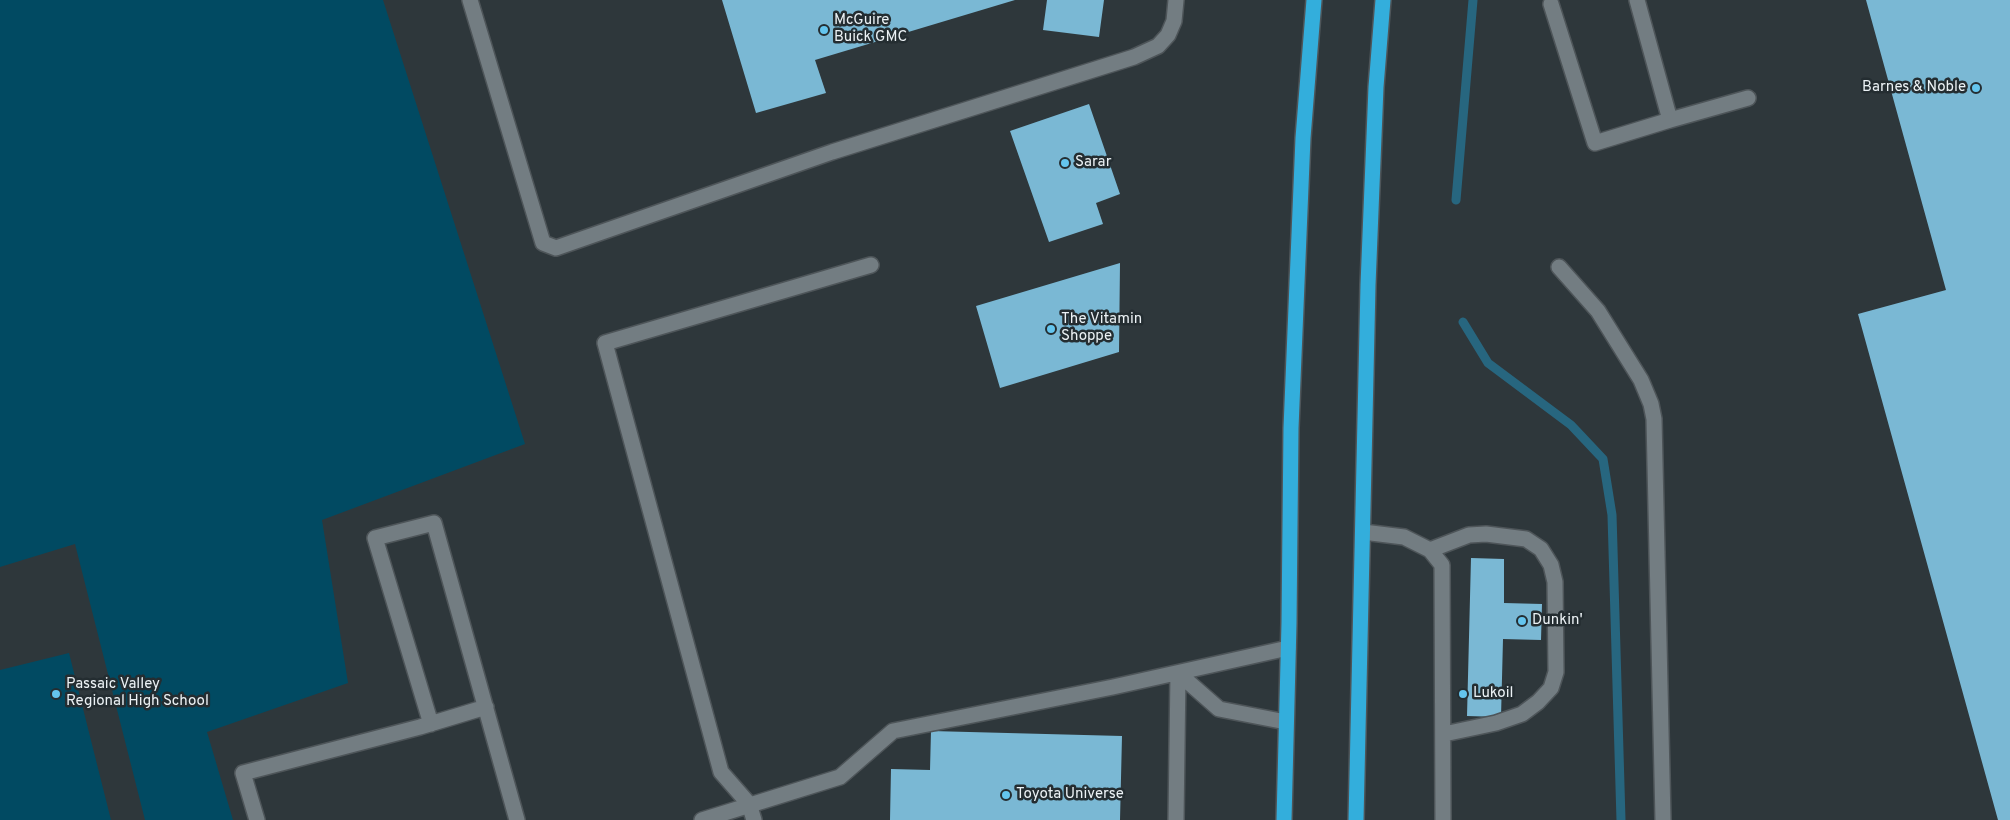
<!DOCTYPE html>
<html>
<head>
<meta charset="utf-8">
<style>
  body { margin:0 }
  canvas { display:block; background:#2e373b }
</style>
</head>
<body>
<canvas width="2010" height="820"></canvas>
<script>
const ctx = document.querySelector('canvas').getContext('2d');
ctx.lineJoin = 'round';
function paint(path, color) { ctx.fillStyle = color; ctx.fill(path, 'evenodd'); }
const shape = rows => new Path2D(rows.map(r => 'M' + r).join(''));
function strokePath(path, color, width, dash) { ctx.strokeStyle = color; ctx.lineWidth = width; ctx.lineCap = dash ? 'butt' : 'round'; ctx.setLineDash(dash || []); ctx.stroke(path); }
function label(font, color, halo, rows, align = 'center') {
  ctx.font = font + ' Overpass,sans-serif'; ctx.lineWidth = 5; ctx.setLineDash([]); ctx.textBaseline = 'middle'; ctx.strokeStyle = halo; ctx.fillStyle = color; for (const [text, x, y, turn = 0] of rows) {
    ctx.save(); ctx.translate(x, y); ctx.rotate((+turn || 0) * Math.PI / 180); ctx.textAlign = isNaN(turn) ? turn : align; if (halo) ctx.strokeText(text, 0, 0); ctx.fillText(text, 0, 0); ctx.restore();
  }
}
paint(shape([
  [0,0,383,0,525,444,322,520,348,683,207,732,233,820,145,820,75,544,0,567],
  [69,653,111,820,0,820,0,670]
]), '#014a62');
strokePath(shape([
  [1456,200,1473,0],
  [1463,322,1488,363,1571,425,1603,459,1612,515,1621,820]
]), '#27667f', 9);
paint(shape([
  [722,0,1015,0,815,60,826,93,756,113],
  [1047,0,1104,0,1099,37,1043,30],
  [1866,0,2010,0,2010,820,1998,820,1858,314,1946,290],
  [1089,104,1120,194,1096,203,1103,224,1049,242,1010,131],
  [1120,263,1119,352,1000,388,976,306],
  [1471,558,1504,559,1504,603,1542,604,1541,640,1503,639,1501,717,1467,716],
  [931,731,1122,736,1120,820,890,820,891,769,930,770]
]), '#7ab8d4');
const lane = shape([
  [470,0,543,243,556,248,832,152,1134,57,1158,46,1168,35,1174,21,1176,0],
  [1551,4,1595,143,1670,120,1637,0],
  [1670,120,1748,98],
  [1559,267,1598,311,1641,380,1651,404,1654,419,1663,820],
  [1363,532,1404,537,1430,550,1442,565,1443,820],
  [1430,550,1469,535,1486,534,1526,539,1541,549,1551,565,1555,582,1556,672,1551,688,1538,702,1522,714,1496,723,1444,734],
  [1178,673,1219,709,1286,722],
  [431,724,375,538,434,523,517,820],
  [257,820,243,773,420,727,486,707],
  [702,820,840,777,893,731,1113,687,1288,648],
  [754,820,749,804,721,772,605,343,871,265],
  [1176,820,1178,673]
]);
const highway = shape([
  [1284,820,1289,623,1291,428,1303,138,1314,0],
  [1356,820,1368,285,1376,87,1383,0]
]);
strokePath(lane, '#4e5559', 18);
strokePath(highway, '#4e5559', 18);
strokePath(lane, '#737d82', 15);
strokePath(highway, '#33aedc', 15);
for (const [x, y, r, color] of [
  [824,30,5,"#64c5ee"],
  [1976,88,5,"#64c5ee"],
  [1065,163,5,"#64c5ee"],
  [1051,329,5,"#64c5ee"],
  [1522,621,5,"#64c5ee"],
  [56,694,5,"#64c5ee"],
  [1463,694,5,"#64c5ee"],
  [1006,795,5,"#64c5ee"]
]) { const dot = new Path2D(); dot.arc(x, y, r, 0, 2 * Math.PI); ctx.fillStyle = color; ctx.fill(dot); strokePath(dot, '#242d31', 2); }
label('15px', '#ecf2f5', '#242d31', [
  ["McGuire",834,21],
  ["Buick GMC",834,38],
  ["Barnes & Noble",1966,88,"right"],
  ["Sarar",1075,163],
  ["The Vitamin",1061,320],
  ["Shoppe",1061,337],
  ["Dunkin'",1532,621],
  ["Passaic Valley",66,685],
  ["Regional High School",66,702],
  ["Lukoil",1473,694],
  ["Toyota Universe",1016,795]
], 'left');
</script>
</body>
</html>
